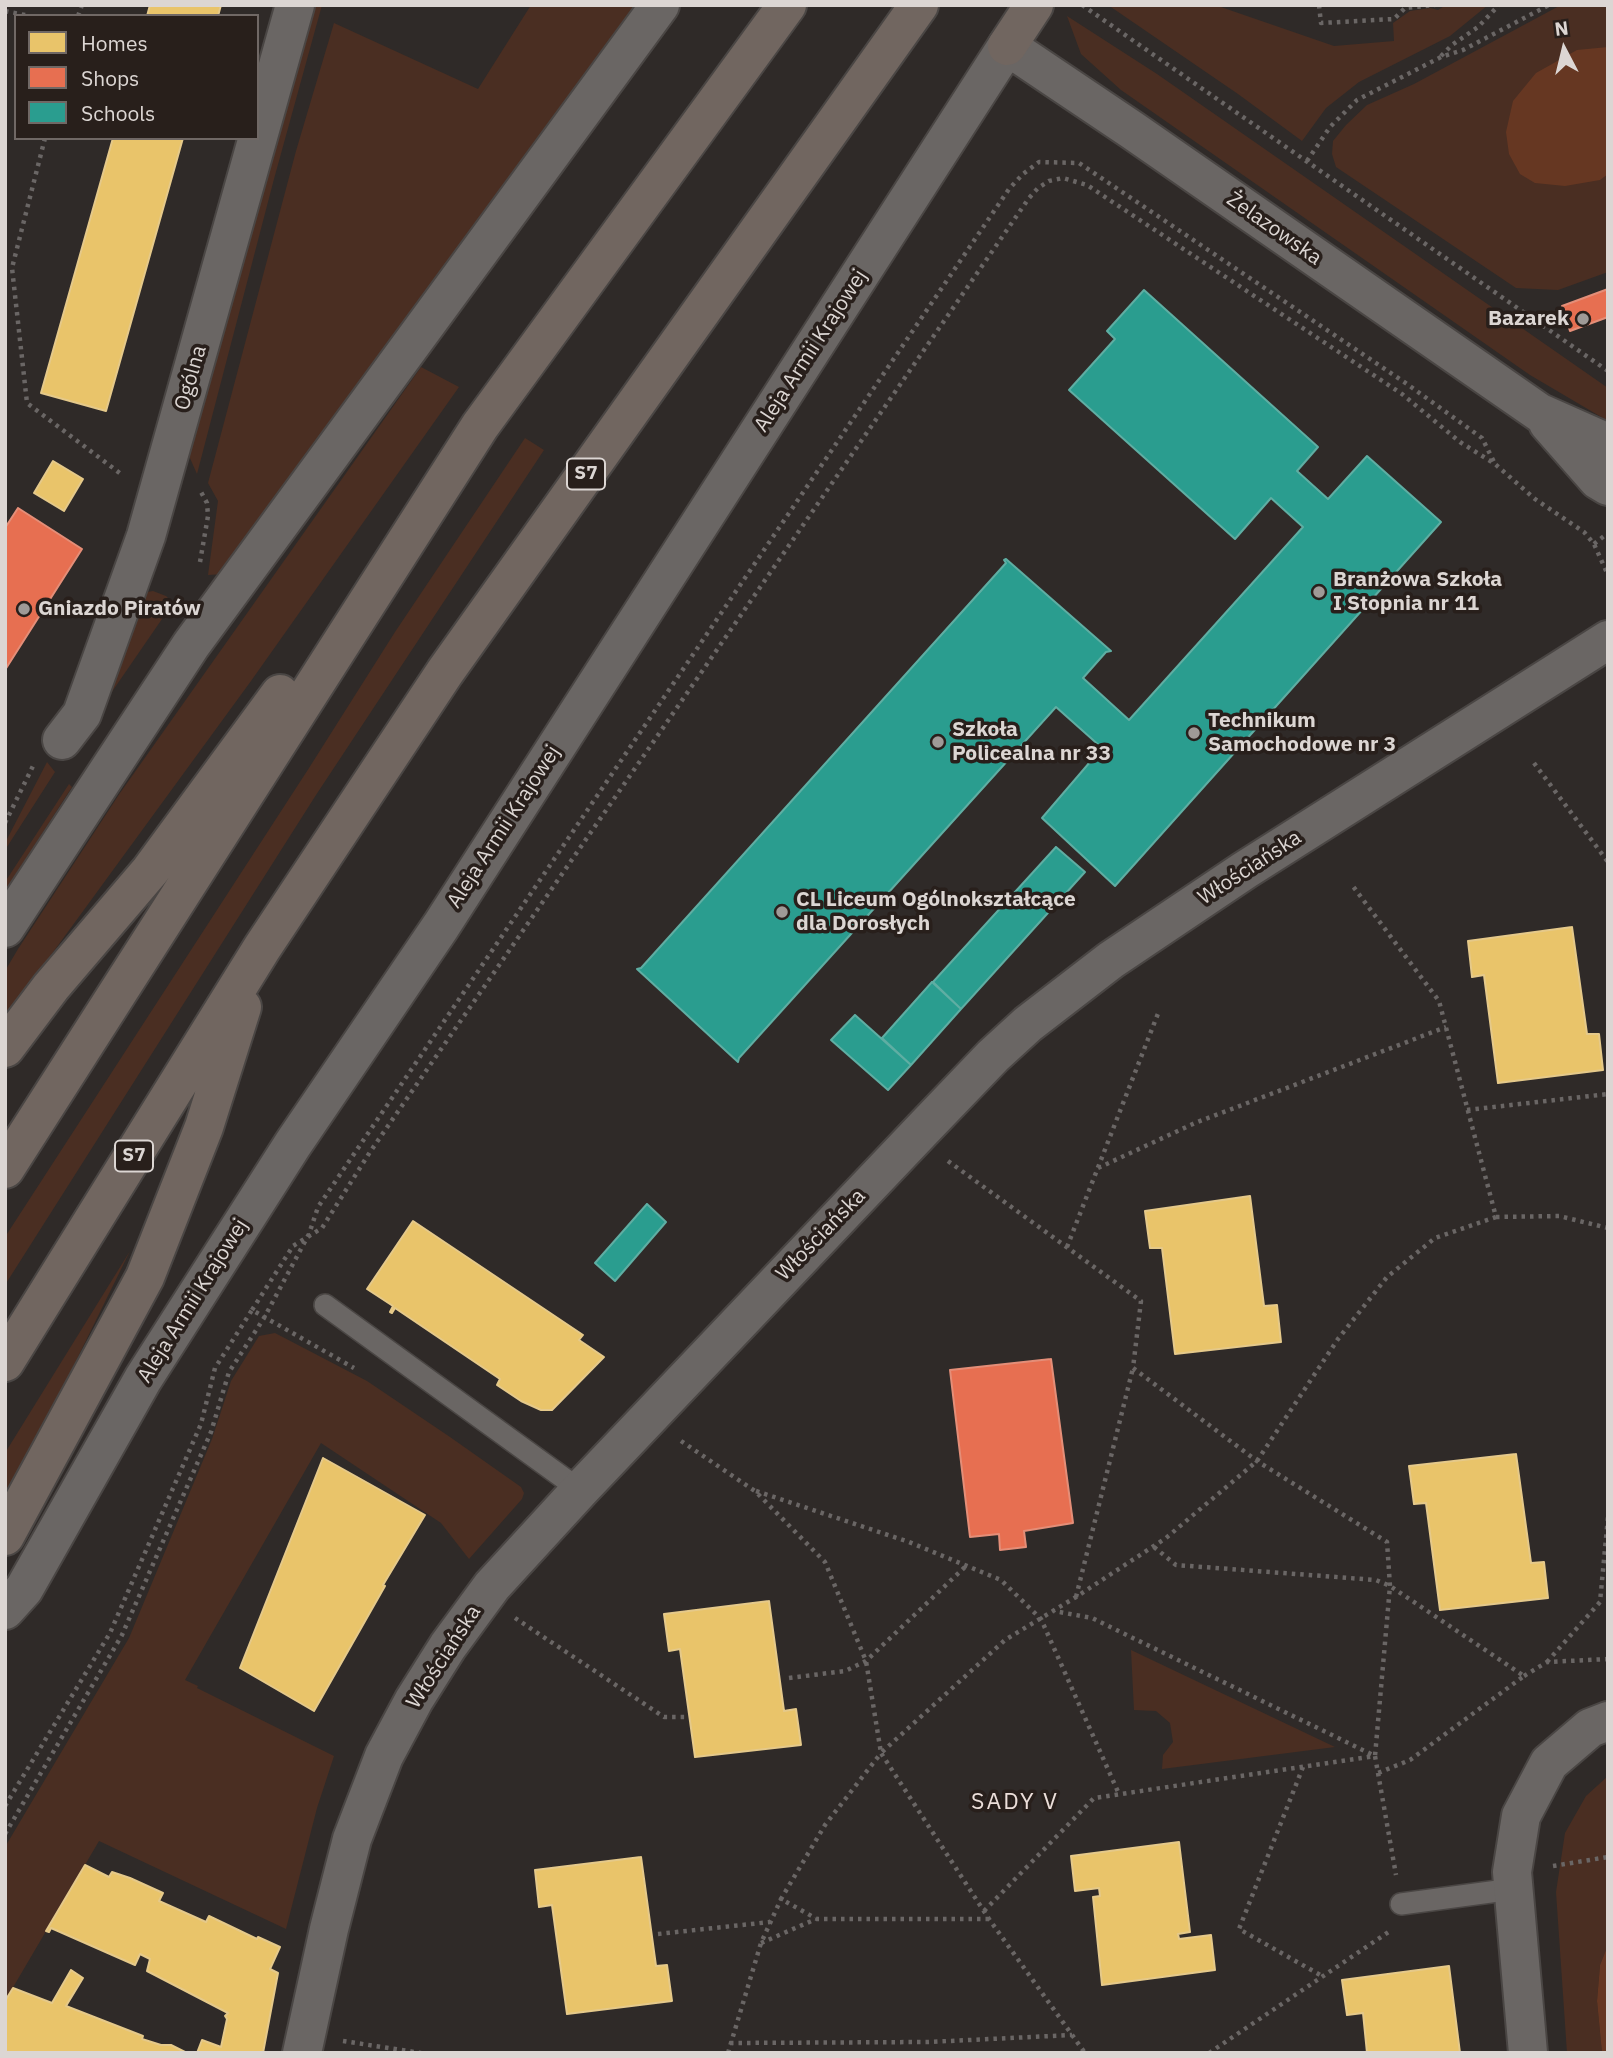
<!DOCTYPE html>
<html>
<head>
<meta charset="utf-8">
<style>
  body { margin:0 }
  #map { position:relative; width:1613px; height:2058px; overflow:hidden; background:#2f2a28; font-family:"IBM Plex Sans",sans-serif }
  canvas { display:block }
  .frame { position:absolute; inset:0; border:7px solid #dcd6d3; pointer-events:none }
  .legend { position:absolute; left:14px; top:14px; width:245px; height:126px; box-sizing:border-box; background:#281f1b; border:2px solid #706865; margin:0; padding:9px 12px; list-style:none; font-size:21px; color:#dcd6d3 }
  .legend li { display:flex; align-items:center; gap:14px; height:35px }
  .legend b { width:35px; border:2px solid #706865 }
  .north { position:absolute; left:1529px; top:14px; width:70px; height:70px; -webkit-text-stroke:5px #281f1b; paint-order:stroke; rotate:353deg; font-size:19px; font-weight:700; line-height:28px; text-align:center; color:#dcd6d3 }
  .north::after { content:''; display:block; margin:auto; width:24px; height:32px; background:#dcd6d3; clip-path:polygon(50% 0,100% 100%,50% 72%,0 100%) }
</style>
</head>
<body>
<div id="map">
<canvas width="1613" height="2058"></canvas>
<div class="frame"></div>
<ul class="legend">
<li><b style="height:19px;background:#e9c46a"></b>Homes</li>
<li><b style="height:19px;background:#e76f51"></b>Shops</li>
<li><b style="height:19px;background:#2a9d8f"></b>Schools</li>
</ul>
<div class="north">N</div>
</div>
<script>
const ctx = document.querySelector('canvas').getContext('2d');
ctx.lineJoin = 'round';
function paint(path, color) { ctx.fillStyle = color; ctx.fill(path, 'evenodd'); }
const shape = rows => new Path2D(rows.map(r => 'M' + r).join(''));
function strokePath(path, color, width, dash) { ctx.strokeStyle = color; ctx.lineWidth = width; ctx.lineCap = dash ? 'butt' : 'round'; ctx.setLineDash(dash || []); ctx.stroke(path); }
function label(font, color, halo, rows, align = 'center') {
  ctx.font = font + ' "IBM Plex Sans",sans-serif'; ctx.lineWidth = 7; ctx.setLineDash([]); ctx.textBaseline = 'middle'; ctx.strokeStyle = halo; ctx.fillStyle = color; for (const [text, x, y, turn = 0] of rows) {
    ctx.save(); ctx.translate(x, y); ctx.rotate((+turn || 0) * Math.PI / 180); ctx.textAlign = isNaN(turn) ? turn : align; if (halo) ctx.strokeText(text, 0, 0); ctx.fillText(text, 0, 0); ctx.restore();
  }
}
paint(shape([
  [314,5,322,5,274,179,197,474,189,456,190,447],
  [531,5,639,5,223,574,208,575,218,501,208,483,296,151,334,23,478,89],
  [1108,5,1215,5,1334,46,1394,41,1393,23,1410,11,1430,8,1438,10,1446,5,1488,5,1450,36,1359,82,1326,108,1302,141,1238,94],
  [1561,5,1608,5,1608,272,1558,290,1516,288,1336,167,1332,154,1333,141,1346,125,1367,105,1414,84],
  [1067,16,1157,74,1608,388,1608,421,1530,375,1121,90,1081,54],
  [421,367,459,387,251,681,5,1018,5,971,18,949,120,793],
  [525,438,544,450,316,795,5,1285,5,1237,309,768,395,632],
  [153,591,166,596,173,603,107,699,141,593],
  [47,762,55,772,5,850,5,843],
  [69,784,72,787,5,891,5,882],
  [130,1251,12,1491,5,1503,5,1453],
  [275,1333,367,1381,450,1437,521,1487,524,1493,522,1499,469,1559,441,1523,321,1443,185,1680,198,1686,197,1688,334,1756,317,1808,286,1929,99,1841,5,2001,5,1847,129,1638,212,1439,231,1381,259,1336],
  [1131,1650,1335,1747,1162,1769,1163,1755,1173,1742,1170,1723,1156,1711,1134,1710],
  [1608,1776,1608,1945,1600,1965,1597,2001,1602,2053,1567,2053,1556,1892,1565,1833,1586,1796]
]), '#4a2e22');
paint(shape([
  [1608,47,1608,174,1600,180,1565,186,1535,183,1520,174,1509,154,1506,132,1513,101,1536,73,1577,50],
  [1608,1945,1608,2053,1602,2053,1597,2001,1600,1965]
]), '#663722');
const homes = shape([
  [150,5,221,5,218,16,147,16,150,5],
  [113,138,183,138,106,411,41,393,113,138],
  [53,461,83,479,64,511,34,493,53,461],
  [1572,927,1587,1034,1599,1034,1603,1070,1498,1083,1484,975,1472,977,1468,941,1572,927],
  [1250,1196,1264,1306,1277,1305,1281,1342,1175,1354,1162,1248,1150,1248,1145,1211,1250,1196],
  [413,1221,583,1335,579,1340,604,1357,552,1410,541,1410,521,1401,497,1385,500,1379,395,1308,392,1313,390,1312,393,1306,367,1289,413,1221],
  [1516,1454,1531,1563,1544,1562,1548,1598,1440,1610,1426,1503,1414,1504,1409,1466,1516,1454],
  [323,1458,425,1515,383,1585,385,1586,314,1711,240,1668,323,1458],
  [769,1601,784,1711,796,1709,801,1745,695,1757,680,1649,669,1651,664,1614,769,1601],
  [1179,1842,1190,1932,1178,1934,1179,1939,1211,1935,1215,1970,1102,1985,1093,1897,1100,1896,1099,1888,1075,1891,1071,1856,1179,1842],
  [641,1857,656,1966,667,1965,672,2001,567,2014,552,1905,539,1907,535,1870,641,1857],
  [85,1865,109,1877,112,1872,130,1878,163,1893,159,1901,206,1922,209,1916,257,1939,258,1937,280,1947,270,1969,278,1973,263,2053,197,2053,202,2040,221,2047,227,2019,225,2016,228,2013,147,1971,150,1959,140,1954,135,1965,51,1928,49,1932,46,1931,85,1865],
  [1449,1966,1460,2053,1367,2053,1363,2013,1347,2015,1342,1980,1449,1966],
  [71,1970,83,1978,66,2006,143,2036,142,2039,161,2045,171,2045,187,2053,5,2053,5,2001,13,1988,52,2003,71,1970]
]);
paint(homes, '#e9c46a');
strokePath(homes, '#e5c98a', 2);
const shops = shape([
  [1608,289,1608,317,1570,331,1562,306,1608,289],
  [18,508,82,549,5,670,5,528,18,508],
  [1051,1359,1073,1523,1024,1531,1026,1547,1000,1550,999,1534,970,1537,950,1370,1051,1359]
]);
paint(shops, '#e76f51');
strokePath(shops, '#e48e78', 2);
const schools = shape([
  [1144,290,1318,447,1297,471,1328,499,1367,456,1441,522,1115,886,1042,818,1102,748,1056,707,739,1058,738,1062,637,969,641,968,1006,563,1004,560,1006,559,1111,651,1106,652,1083,678,1129,720,1303,527,1271,498,1235,539,1069,390,1115,339,1107,331,1144,290],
  [1056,847,1085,872,961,1009,933,982,1056,847],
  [932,982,961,1009,911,1065,882,1038,932,982],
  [855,1015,911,1065,888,1090,831,1040,855,1015],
  [647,1204,666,1222,615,1281,595,1263,647,1204]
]);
paint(schools, '#2a9d8f');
strokePath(schools, '#5faea3', 2);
const lane = shape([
  [325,1305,580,1490],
  [1401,1904,1513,1889]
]);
const street = shape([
  [62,740,82,714,146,536,295,5],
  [302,2053,329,1929,352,1839,384,1756,414,1700,448,1646,492,1586,580,1490,923,1129,993,1056,1028,1024,1111,960,1245,870,1608,640],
  [1528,2053,1512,1872,1521,1816,1549,1763,1590,1728,1608,1721]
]);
const secondary = shape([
  [1548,423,1598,480,1608,486],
  [5,928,191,645,660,5],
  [5,1610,24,1589,143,1379,293,1144,441,926,1007,46,1132,130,1540,413,1608,443]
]);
const highway = shape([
  [1007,46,1034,5],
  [5,1048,51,987,150,871,280,694],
  [5,1169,480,426,787,5],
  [5,1362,262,948,445,672,919,5],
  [5,1536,145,1277,204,1127,242,1007]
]);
strokePath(lane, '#4a4644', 24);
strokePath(street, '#4a4644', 42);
strokePath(secondary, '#4a4644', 42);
strokePath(highway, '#4a4644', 42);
strokePath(shape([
  [1082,5,1608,371],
  [1319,5,1321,23,1394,19,1405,8,1435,5],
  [5,11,30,16],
  [78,16,82,5],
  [1441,56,1452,45,1478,27,1499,5],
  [45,138,12,268,27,403,121,474],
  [1307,161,1330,127,1357,100,1441,57,1463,50,1549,5],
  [1594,544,1608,533],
  [200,562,208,516,207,503,201,492],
  [1534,763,1608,862],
  [5,823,33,766],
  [1467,1110,1608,1094],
  [948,1161,1141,1301,1133,1368,1257,1461,1387,1542,1390,1586,1375,1756,1092,1618,1054,1611],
  [1098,1168,1195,1123,1446,1027],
  [1496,1217,1559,1216,1608,1228],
  [1067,1247,1159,1011],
  [252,1310,293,1246,322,1228,370,1152,1029,198,1038,188,1049,181,1063,178,1087,185,1402,394,1460,442,1495,464,1535,499,1584,532,1594,544,1608,575],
  [681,1441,755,1491,825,1562,866,1661,881,1753,1005,1640,1076,1597,1166,1538,1257,1461,1338,1339,1387,1277,1435,1238,1496,1217,1439,1001,1352,885],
  [756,1491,909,1542,1001,1580,1041,1619,1119,1794],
  [1154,1547,1176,1565,1376,1580,1390,1586,1524,1676,1410,1760,1378,1773],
  [1076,1597,1133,1368],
  [515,1618,664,1717,686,1717],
  [1547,1662,1600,1602,1608,1517],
  [1524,1676,1547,1662,1608,1659],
  [789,1678,845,1671,866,1661,966,1566],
  [1303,1767,1239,1929,1322,1976],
  [5,1806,110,1633,201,1424,215,1368,252,1310,354,1368],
  [5,1834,122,1635,211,1432,229,1372,264,1318,309,1234,318,1207,1009,189,1023,174,1039,162,1079,163,1407,384,1482,438,1495,464],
  [1553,1866,1608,1857],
  [984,1911,1094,1798,1375,1756,1396,1875],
  [989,1919,817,1919,781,1899,825,1825,881,1753,989,1919,1085,2053],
  [658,1934,770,1922],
  [761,1943,816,1919],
  [343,2041,421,2053],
  [730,2043,928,2042,1072,2035],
  [728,2053,761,1943,781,1899],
  [1209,2053,1390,1931]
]), '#6a6665', 4.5, [3.5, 5]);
strokePath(lane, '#6a6664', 21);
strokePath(street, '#6a6664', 38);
strokePath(secondary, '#6a6664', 38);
strokePath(highway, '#716660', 38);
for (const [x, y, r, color] of [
  [1583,319,7,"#9f9a97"],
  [1319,592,7,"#9f9a97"],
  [24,609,7,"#9f9a97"],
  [1194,733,7,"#9f9a97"],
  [938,742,7,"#9f9a97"],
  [782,912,7,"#9f9a97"]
]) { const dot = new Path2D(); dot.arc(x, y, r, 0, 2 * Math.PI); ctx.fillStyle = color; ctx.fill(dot); strokePath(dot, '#281f1b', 2.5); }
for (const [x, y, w] of [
  [586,474,38],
  [134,1156,38]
]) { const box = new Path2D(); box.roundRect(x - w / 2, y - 15.5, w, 31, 5); ctx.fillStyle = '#281f1b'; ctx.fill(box); strokePath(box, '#dcd6d3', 2); }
label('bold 19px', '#dcd6d3', null, [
  ["S7",586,474],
  ["S7",134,1156]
]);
label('21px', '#dcd6d3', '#281f1b', [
  ["Żelazowska",1274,229,35],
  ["Aleja Armii Krajowej",811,351,-57],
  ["Ogólna",191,378,-74],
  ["Aleja Armii Krajowej",504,827,-57],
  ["Włościańska",1250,868,-33],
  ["Włościańska",821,1235,-46],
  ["Aleja Armii Krajowej",193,1301,-58],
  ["Włościańska",444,1657,-57]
]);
label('bold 21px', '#dcd6d3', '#281f1b', [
  ["Bazarek",1569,319,"right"],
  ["Branżowa Szkoła",1333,580],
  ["I Stopnia nr 11",1333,604],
  ["Gniazdo Piratów",38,609],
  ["Technikum",1208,721],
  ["Samochodowe nr 3",1208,745],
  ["Szkoła",952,730],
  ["Policealna nr 33",952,754],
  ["CL Liceum Ogólnokształcące",796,900],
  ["dla Dorosłych",796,924]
], 'left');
ctx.letterSpacing = '2px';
label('23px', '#ecdfda', '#281f1b', [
  ["SADY V",1015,1802]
]);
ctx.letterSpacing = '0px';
</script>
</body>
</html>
